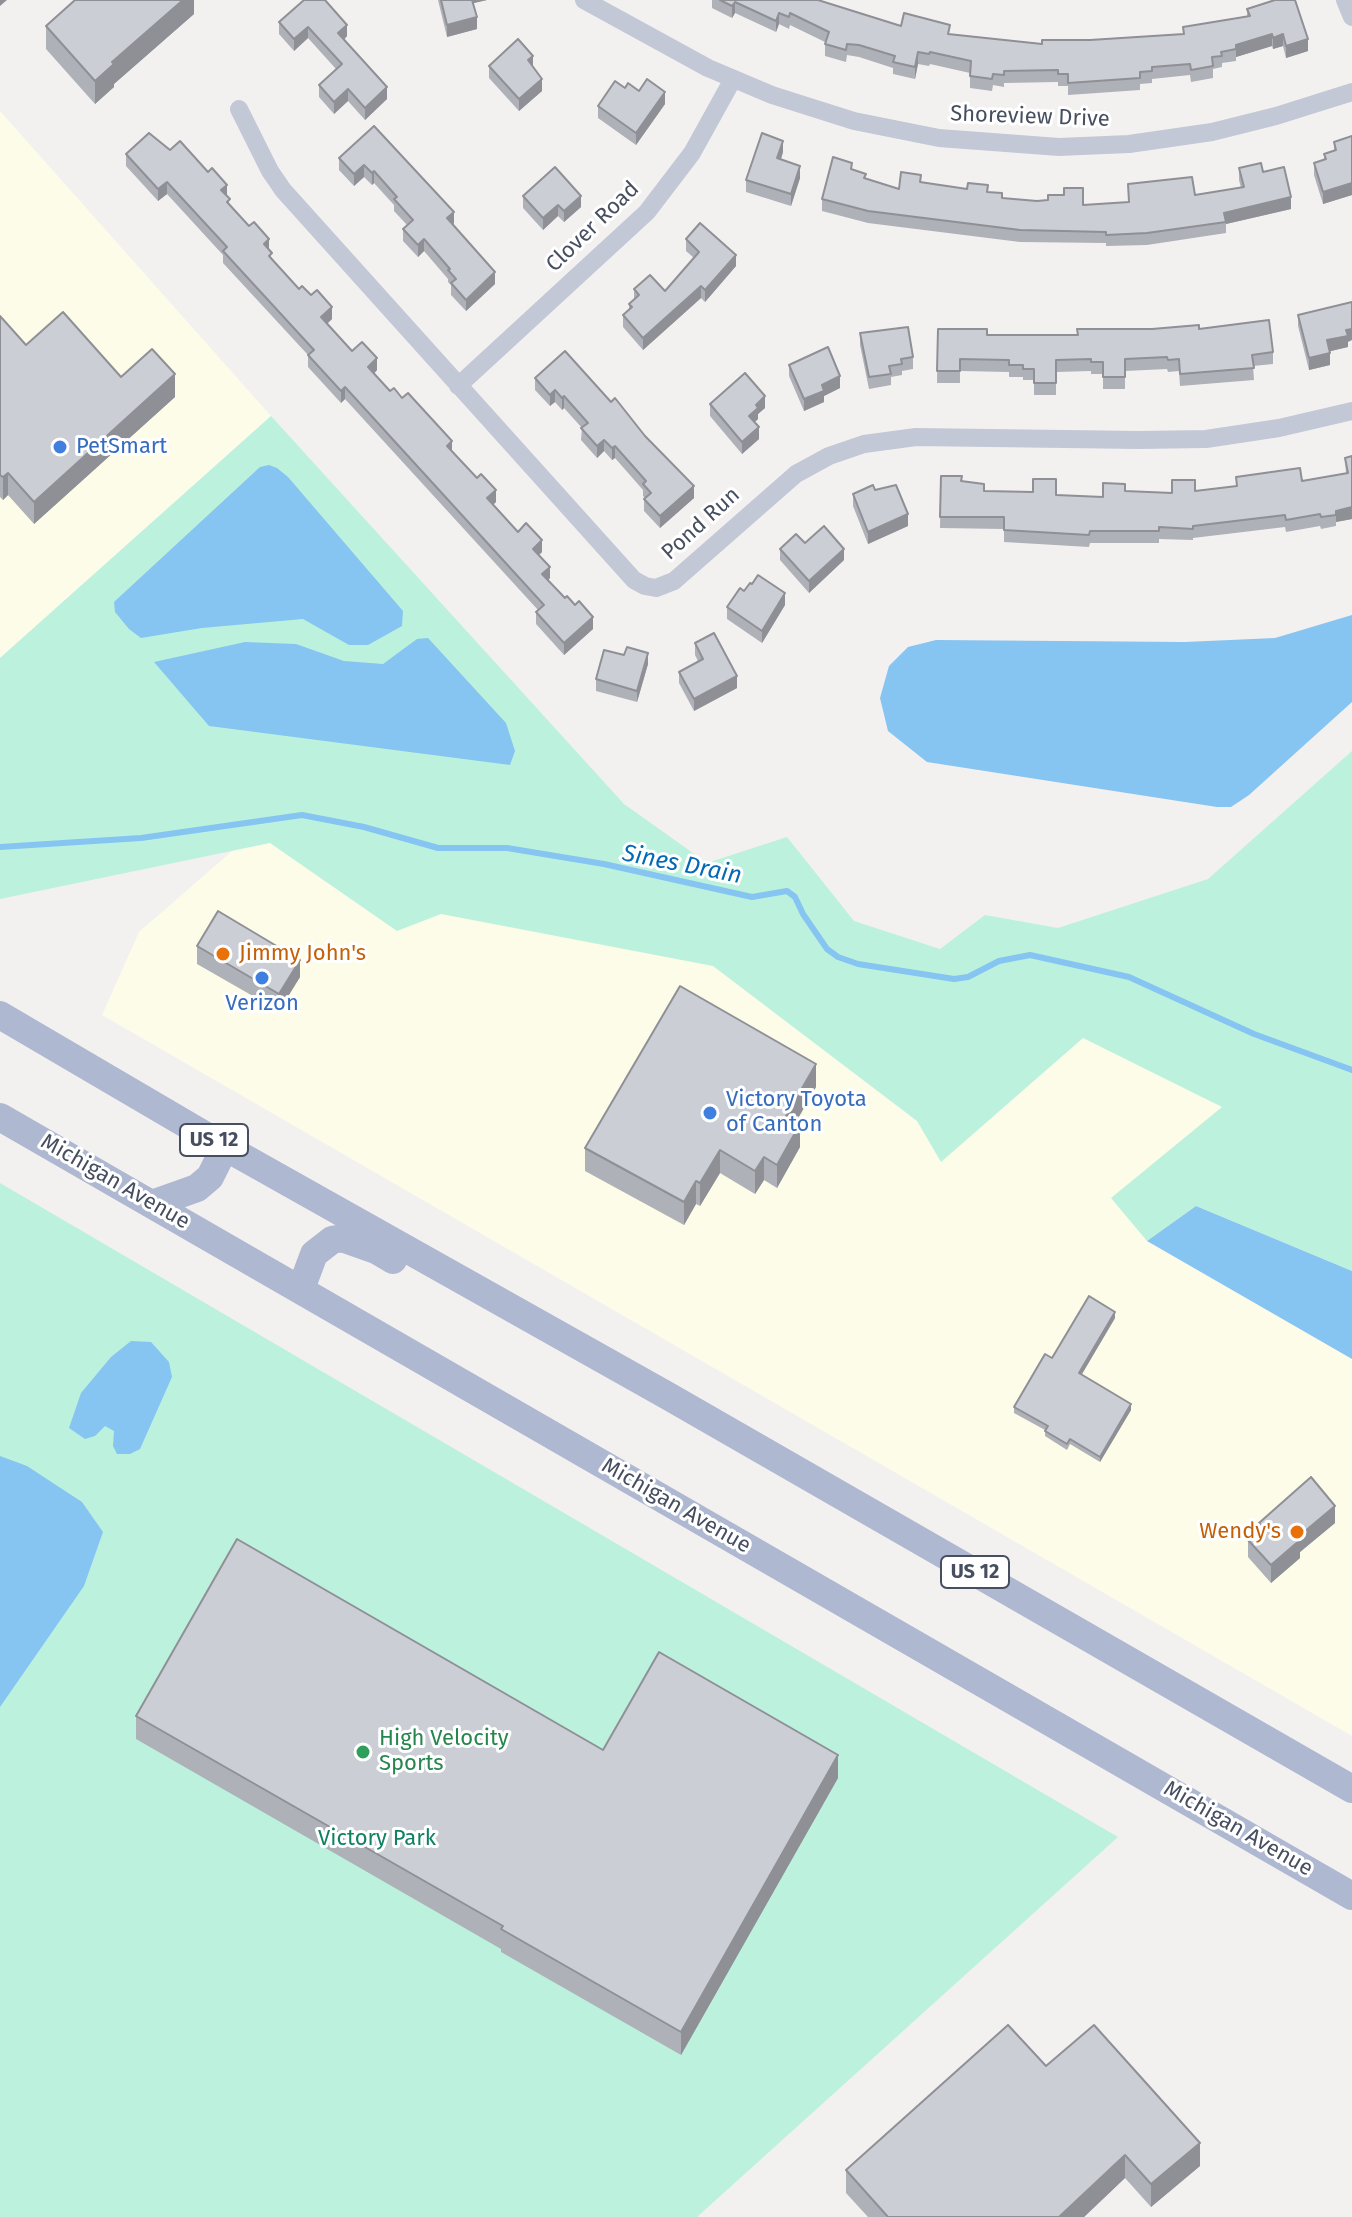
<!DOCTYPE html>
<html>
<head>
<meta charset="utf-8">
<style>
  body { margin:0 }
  canvas { display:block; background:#f3f0f0 }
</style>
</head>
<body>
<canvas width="1352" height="2217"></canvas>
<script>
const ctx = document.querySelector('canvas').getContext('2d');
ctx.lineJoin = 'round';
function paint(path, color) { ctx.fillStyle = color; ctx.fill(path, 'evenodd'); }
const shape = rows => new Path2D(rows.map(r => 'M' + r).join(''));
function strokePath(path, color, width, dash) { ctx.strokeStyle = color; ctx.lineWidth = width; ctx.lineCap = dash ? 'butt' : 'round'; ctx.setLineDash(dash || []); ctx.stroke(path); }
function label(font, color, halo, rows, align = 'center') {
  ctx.font = font + ' "Fira Sans",sans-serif'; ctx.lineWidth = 6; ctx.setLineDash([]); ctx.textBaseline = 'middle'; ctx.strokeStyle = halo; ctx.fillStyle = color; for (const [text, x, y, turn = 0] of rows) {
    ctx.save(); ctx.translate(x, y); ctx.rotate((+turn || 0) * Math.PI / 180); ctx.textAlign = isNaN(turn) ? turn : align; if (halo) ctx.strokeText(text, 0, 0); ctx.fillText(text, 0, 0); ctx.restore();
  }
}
paint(shape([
  [0,111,271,416,0,658],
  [270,818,1065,994,1352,1136,1352,1736,102,1015,139,932]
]), '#fdfce9');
paint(shape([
  [271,416,624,804,707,863,787,837,854,921,940,949,985,915,1058,928,1208,879,1352,751,1352,1271,1196,1206,1147,1241,1111,1198,1222,1107,1083,1038,941,1162,917,1121,713,966,441,914,397,931,270,843,0,899,0,658],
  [0,1183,1118,1837,697,2217,0,2217]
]), '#bcf2dd');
paint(shape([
  [269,465,277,468,288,477,403,611,402,626,368,645,349,645,303,619,202,628,141,638,129,629,115,612,114,602,260,467],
  [1352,615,1352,702,1249,795,1231,807,1217,807,927,762,888,731,880,698,889,666,908,647,936,640,1185,642,1275,638],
  [428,638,506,723,515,751,510,765,209,726,154,662,245,642,296,644,344,661,383,664,417,639],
  [1196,1206,1352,1271,1352,1359,1147,1241],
  [131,1341,151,1342,169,1362,172,1377,140,1449,130,1454,117,1454,113,1446,114,1431,105,1426,95,1436,85,1439,69,1428,81,1393,111,1357],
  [0,1456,27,1466,82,1502,103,1532,84,1586,0,1707]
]), '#86c4f2');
strokePath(shape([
  [0,847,141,838,302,815,364,827,438,848,507,848,604,864,752,897,787,891,795,897,803,914,827,949,838,957,858,964,954,979,968,977,999,961,1030,955,1129,977,1254,1034,1352,1070]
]), '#86c4f2', 6);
strokePath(shape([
  [584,0,708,68,772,95,854,121,939,138,1059,147,1129,144,1212,132,1276,116,1352,92],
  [1345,0,1352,17],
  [239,109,270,171,283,190,634,580,645,586,656,588,674,581,796,474,829,456,864,444,916,437,1139,440,1206,439,1279,428,1352,411],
  [458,386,647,212,692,153,733,79]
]), '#c3c8d6', 18);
strokePath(shape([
  [0,1015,225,1147,668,1396,1352,1789],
  [0,1117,1352,1896],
  [152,1204,197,1188,210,1177,225,1147],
  [301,1289,314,1254,332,1240,342,1238,376,1250,393,1260]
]), '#aeb8d1', 28);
paint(shape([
  [194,0,194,14,114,84,114,87,95,104,46,49,46,26],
  [304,0,347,36,344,40,387,99,365,120,348,101,334,114,319,97,319,85,336,69,308,38,294,51,279,34,279,22],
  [438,0,487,0,473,3,477,29,447,37],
  [712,0,818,0,901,26,950,34,1042,44,1183,34,1183,27,1247,16,1247,9,1308,51,1286,58,1283,46,1273,49,1272,46,1236,57,1236,61,1222,63,1222,67,1213,69,1213,78,1191,82,1190,75,1152,79,1152,83,1140,84,1140,90,1068,95,1068,86,1058,86,1058,82,1004,83,1004,87,993,85,992,91,970,88,970,73,930,64,929,66,918,64,915,79,893,74,893,68,859,57,847,55,846,62,825,56,825,42,790,25,789,29,779,24,776,32,735,13,732,18,712,8],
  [489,66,533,67,542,91,519,111,489,78],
  [625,88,639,91,665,104,636,145,598,118,598,106],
  [374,126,454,223,453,225,495,284,466,311,451,295,451,285,448,282,448,279,424,251,418,257,403,241,403,229,407,225,394,211,394,205,374,183,372,185,364,177,354,186,339,170,339,158],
  [1352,136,1352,195,1323,204,1314,175,1314,163,1324,160,1324,154,1334,151,1334,142],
  [783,152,781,160,800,178,791,206,746,192,746,180],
  [126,154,227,196,230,206,269,250,272,260,299,289,332,319,327,324,352,351,377,370,374,374,452,452,496,502,493,505,518,532,542,552,539,555,550,578,548,580,593,629,564,655,536,624,536,612,538,610,345,399,341,403,308,367,308,355,223,263,223,255,167,194,158,201,126,166],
  [1239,168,1263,172,1291,209,1226,224,1226,233,1147,245,1106,246,1106,243,1020,242,868,223,822,211,822,199,852,170,866,179,899,189,921,182,988,192,1002,198,1083,205,1128,202,1128,184,1195,195,1241,188,1239,180],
  [523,196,581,207,564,222,558,216,543,230,523,208],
  [686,239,736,266,705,302,701,298,643,350,623,327,623,315,629,310,629,304,634,300,634,289,665,291,694,258,686,251],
  [1298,315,1348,342,1348,347,1330,351,1330,365,1309,370,1298,326],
  [0,316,26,345,121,377,175,397,34,524,8,495,3,500,0,497],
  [938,329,987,335,1078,335,1199,329,1273,352,1273,364,1253,366,1254,380,1180,386,1179,371,1168,372,1167,369,1125,371,1125,389,1103,389,1103,374,1091,374,1091,371,1056,372,1056,395,1034,395,1034,380,1023,380,1023,377,1009,377,1009,372,960,371,960,383,937,383],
  [860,333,913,357,913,369,902,371,902,375,891,377,891,385,869,389,860,345],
  [565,351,694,498,660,528,644,511,644,499,645,498,643,496,643,490,615,458,612,460,604,451,597,458,581,440,582,428,564,408,562,410,555,402,550,406,535,390,535,378],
  [789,365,840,388,824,396,824,402,804,411,789,376],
  [710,404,765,408,758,414,758,419,755,422,759,439,742,454,710,416],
  [1352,456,1352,519,1336,522,1336,526,1321,529,1320,526,1286,532,1285,527,1193,538,1193,540,1159,539,1159,543,1090,543,1089,547,1004,542,1004,529,940,528,941,476,962,481,984,491,1103,497,1125,491,1172,493,1236,486,1236,477,1302,481,1346,474,1345,458],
  [875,490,908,526,868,544,853,506,853,494],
  [805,543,844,560,809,593,780,560,780,549],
  [752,584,785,605,762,643,727,619,727,607],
  [695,643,737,688,694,711,679,683,679,672,698,661,695,655],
  [648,664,637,702,596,691,596,679],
  [197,946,300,977,279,1011,197,964],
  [816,1087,796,1122,800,1147,777,1188,764,1180,755,1194,720,1173,700,1206,696,1204,684,1225,585,1171,585,1148],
  [1115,1318,1082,1374,1131,1410,1100,1462,1070,1444,1067,1450,1045,1436,1045,1430,1014,1413,1014,1407,1052,1358],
  [1259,1523,1335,1523,1300,1552,1300,1558,1271,1583,1248,1557,1248,1540,1259,1530],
  [136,1716,603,1750,838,1778,681,2055,501,1952,501,1949,136,1739],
  [1046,2066,1200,2166,1151,2207,1125,2178,1084,2217,868,2217,846,2193,846,2170]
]), '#afb1b8');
paint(shape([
  [0,0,7,0,0,6],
  [183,0,194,0,194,14,114,84,114,87,95,104,95,81,112,62],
  [470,0,487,0,470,4],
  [735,2,735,13,732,18,732,6],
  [779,13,779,24,776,32,776,21],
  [477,17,477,29,447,37,447,25],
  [347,25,347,36,338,45,338,33],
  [308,27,308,38,294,51,294,39],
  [1272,34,1272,46,1236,57,1236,45],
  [1283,34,1283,46,1273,49,1273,38],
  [1308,39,1308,51,1286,58,1286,46],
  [918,52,918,64,915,79,915,67],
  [533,56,533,67,528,60],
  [542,79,542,91,519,111,519,99],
  [387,87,387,99,365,120,365,108],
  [348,89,348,101,334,114,334,102],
  [665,92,665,104,636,145,636,133],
  [783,141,783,152,777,170,777,158],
  [364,165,364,177,354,186,354,174],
  [800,166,800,178,791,206,791,194],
  [374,171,374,183,372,185,372,173],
  [167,182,167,194,158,201,158,189],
  [1352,183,1352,195,1323,204,1323,192],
  [227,185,227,196,221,190],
  [581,196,581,207,564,222,564,211],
  [1291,197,1291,209,1226,224,1224,213],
  [558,205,558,216,543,230,543,218],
  [454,212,454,223,447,230,447,218],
  [269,239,269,251,264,244],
  [424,239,424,251,418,257,418,245],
  [736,255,736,266,705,302,705,290],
  [495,272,495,284,466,311,466,300],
  [701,286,701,298,643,350,643,338],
  [332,307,332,319,321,329,321,317],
  [1352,329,1352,340,1348,342,1348,347,1327,352,1327,340,1346,330],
  [1330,353,1330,365,1309,370,1309,358],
  [377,358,377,370,368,379,368,367],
  [175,374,175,397,34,524,34,502],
  [840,376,840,388,824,396,824,402,804,411,804,399,822,385],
  [345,387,345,399,341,403,341,391],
  [555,390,555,402,550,406,550,395],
  [564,396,564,408,562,410,562,398],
  [765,396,765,408,758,414,758,419,749,427,749,416,756,405],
  [759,427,759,439,742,454,742,442],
  [604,440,604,451,597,458,597,446],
  [452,441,452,452,447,446],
  [615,446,615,458,612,460,612,448],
  [8,473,8,495,3,500,3,477],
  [694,486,694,498,660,528,660,516],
  [496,490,496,502,487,510,487,498],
  [1352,507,1352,519,1336,522,1336,511],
  [908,514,908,526,868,544,868,532],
  [542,540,542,552,533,560,533,549],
  [844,549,844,560,809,593,809,581],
  [550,567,550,578,542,586,542,574],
  [785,593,785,605,762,643,762,631],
  [593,617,593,629,564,655,564,643],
  [648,653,648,664,637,702,637,691],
  [737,676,737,688,694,711,694,699],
  [300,960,300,977,279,1011,279,994],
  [816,1064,816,1087,786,1139,786,1116],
  [800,1124,800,1147,777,1188,777,1165],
  [720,1150,720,1173,700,1206,700,1183],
  [764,1157,764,1180,755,1194,755,1171],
  [696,1181,696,1204,684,1225,684,1202],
  [1115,1312,1115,1318,1079,1379,1079,1373],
  [1131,1404,1131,1410,1100,1462,1100,1457],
  [1335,1506,1335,1523,1300,1552,1300,1558,1271,1583,1271,1565,1298,1537],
  [838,1755,838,1778,681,2055,681,2032],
  [1200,2143,1200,2166,1151,2207,1151,2184],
  [1125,2155,1125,2178,1084,2217,1059,2217]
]), '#8f9096');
const building = shape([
  [75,0,183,0,112,62,114,64,95,81,46,26,75,0],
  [304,0,325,0,347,25,338,33,387,87,365,108,348,89,334,102,319,85,342,64,308,27,294,39,279,22,304,0],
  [441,0,472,0,477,17,447,25,441,0],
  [720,0,818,0,901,26,904,13,950,25,948,34,1042,44,1042,40,1090,40,1184,34,1183,27,1250,16,1247,9,1275,0,1295,0,1308,39,1286,46,1283,34,1273,38,1272,34,1236,45,1236,49,1221,52,1222,56,1212,57,1213,66,1191,70,1190,64,1152,67,1152,71,1140,72,1140,78,1068,83,1068,74,1058,74,1058,70,1004,71,1004,75,993,74,992,79,970,76,971,61,930,52,929,54,918,52,915,67,893,62,895,56,859,45,847,44,846,50,825,44,829,32,790,13,789,17,779,13,776,21,735,2,732,6,720,0],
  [518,39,533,56,528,60,542,79,519,99,489,66,518,39],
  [647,79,665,92,636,133,598,106,615,81,625,88,628,83,639,91,647,79],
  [374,126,454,212,447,218,495,272,466,300,451,283,456,279,448,270,450,269,424,239,418,245,403,229,413,220,394,199,397,197,374,171,372,173,364,165,354,174,339,158,374,126],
  [149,133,170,150,180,141,208,172,212,168,227,185,221,190,230,199,227,202,249,226,254,222,269,239,264,244,272,253,269,256,299,289,302,286,311,295,317,290,332,307,321,317,352,351,362,342,377,358,368,367,390,391,394,388,402,398,408,393,452,441,447,446,477,478,481,474,496,490,487,498,518,532,526,523,542,540,533,549,550,567,542,574,565,598,567,596,575,605,579,601,593,617,564,643,536,612,544,605,345,387,341,391,308,355,314,350,223,251,227,247,167,182,158,189,126,154,149,133],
  [762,133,783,141,777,158,800,166,791,194,746,180,762,133],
  [1352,136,1352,183,1323,192,1314,163,1326,159,1324,154,1336,150,1334,142,1352,136],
  [833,157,852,163,851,169,866,174,864,178,899,189,901,172,921,175,920,182,967,189,968,183,988,185,987,192,1002,193,1002,198,1037,201,1048,200,1048,195,1064,195,1064,188,1083,188,1083,205,1129,202,1128,184,1192,177,1195,195,1244,187,1239,168,1261,163,1263,172,1284,167,1291,197,1224,213,1226,222,1147,233,1106,235,1106,232,1020,230,868,211,822,199,833,157],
  [555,167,581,196,564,211,558,205,543,218,523,196,555,167],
  [700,223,736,255,705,290,701,286,643,338,623,315,632,307,629,304,639,295,634,289,650,275,665,291,699,252,686,239,700,223],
  [1352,302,1352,329,1346,330,1348,336,1327,340,1330,353,1309,358,1298,315,1352,302],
  [63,312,121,377,152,349,175,374,34,502,8,473,3,477,0,475,0,316,26,345,63,312],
  [1269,320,1273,352,1252,355,1254,368,1180,374,1179,359,1168,360,1167,357,1125,359,1125,377,1103,377,1103,362,1091,362,1091,359,1056,360,1056,383,1034,383,1034,369,1023,369,1023,365,1009,365,1009,360,960,359,960,371,937,371,938,329,987,329,987,335,1078,335,1077,329,1152,329,1199,325,1199,329,1269,320],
  [908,327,913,357,901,359,902,364,889,366,891,374,869,377,860,333,908,327],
  [828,347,840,376,822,385,824,391,804,399,789,365,828,347],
  [565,351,611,402,615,398,645,436,694,486,660,516,644,499,651,493,643,484,646,481,615,446,612,448,604,440,597,446,581,428,588,423,564,396,562,398,555,390,550,395,535,378,565,351],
  [745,373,765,396,756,405,758,408,749,416,759,427,742,442,710,404,745,373],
  [1352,456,1352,507,1336,511,1336,515,1321,517,1320,514,1286,520,1285,515,1193,526,1193,529,1159,527,1159,531,1090,531,1089,535,1004,530,1004,517,940,517,941,476,962,476,961,481,984,484,984,491,1033,492,1033,479,1056,479,1056,495,1103,497,1103,483,1125,484,1125,491,1172,493,1172,480,1195,480,1195,491,1237,486,1236,477,1300,468,1302,481,1348,473,1345,458,1352,456],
  [873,485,875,490,896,485,908,514,868,532,853,494,873,485],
  [824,526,844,549,809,581,780,549,796,534,805,543,824,526],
  [758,575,785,593,762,631,727,607,740,588,744,591,750,583,752,584,758,575],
  [714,633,737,676,694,699,679,672,703,659,695,643,714,633],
  [627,647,648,653,637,691,596,679,604,650,624,655,627,647],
  [218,911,300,960,279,994,197,946,218,911],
  [680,986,816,1064,786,1116,800,1124,777,1165,764,1157,755,1171,720,1150,700,1183,696,1181,684,1202,585,1148,680,986],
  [1089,1296,1115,1312,1079,1373,1131,1404,1100,1457,1070,1439,1067,1444,1045,1431,1048,1426,1014,1407,1045,1354,1052,1358,1089,1296],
  [1311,1477,1335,1506,1298,1537,1300,1540,1271,1565,1248,1540,1263,1527,1259,1523,1311,1477],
  [237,1539,603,1750,659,1652,838,1755,681,2032,501,1929,503,1926,136,1716,237,1539],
  [1008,2025,1046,2066,1094,2025,1200,2143,1151,2184,1125,2155,1059,2217,888,2217,846,2170,1008,2025]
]);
paint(building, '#ccced6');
strokePath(building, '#8f9096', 2);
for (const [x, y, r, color] of [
  [60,447,8,"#3f7fe0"],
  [223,954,8,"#e8710a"],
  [262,978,8,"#3f7fe0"],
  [710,1113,8,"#3f7fe0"],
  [1297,1532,8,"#e8710a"],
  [363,1752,8,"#2e9e5b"]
]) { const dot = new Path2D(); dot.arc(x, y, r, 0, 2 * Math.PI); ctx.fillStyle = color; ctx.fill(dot); strokePath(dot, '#fff', 3); }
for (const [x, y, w] of [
  [214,1140,68],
  [975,1572,68]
]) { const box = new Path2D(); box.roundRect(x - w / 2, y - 16, w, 32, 6); ctx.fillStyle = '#fff'; ctx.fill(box); strokePath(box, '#464e5f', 2); }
label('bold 20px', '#464e5f', null, [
  ["US 12",214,1140],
  ["US 12",975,1572]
]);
label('22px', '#464e5f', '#fff', [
  ["Shoreview Drive",1030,117,2],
  ["Clover Road",593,227,-44],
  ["Pond Run",701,524,-42],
  ["Michigan Avenue",115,1182,30],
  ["Michigan Avenue",676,1506,30],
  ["Michigan Avenue",1238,1829,30]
]);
label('22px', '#366cbe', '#fff', [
  ["PetSmart",76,447],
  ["Verizon",262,1004,"center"],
  ["Victory Toyota",726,1100],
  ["of Canton",726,1125]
], 'left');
label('22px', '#c56008', '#fff', [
  ["Jimmy John's",239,954],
  ["Wendy's",1281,1532,"right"]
], 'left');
label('22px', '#27864d', '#fff', [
  ["High Velocity",379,1739],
  ["Sports",379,1764]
], 'left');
label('22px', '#118162', '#fff', [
  ["Victory Park",377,1839]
]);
label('italic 24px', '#0269b6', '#fff', [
  ["Sines Drain",682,865,11]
]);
</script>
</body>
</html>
